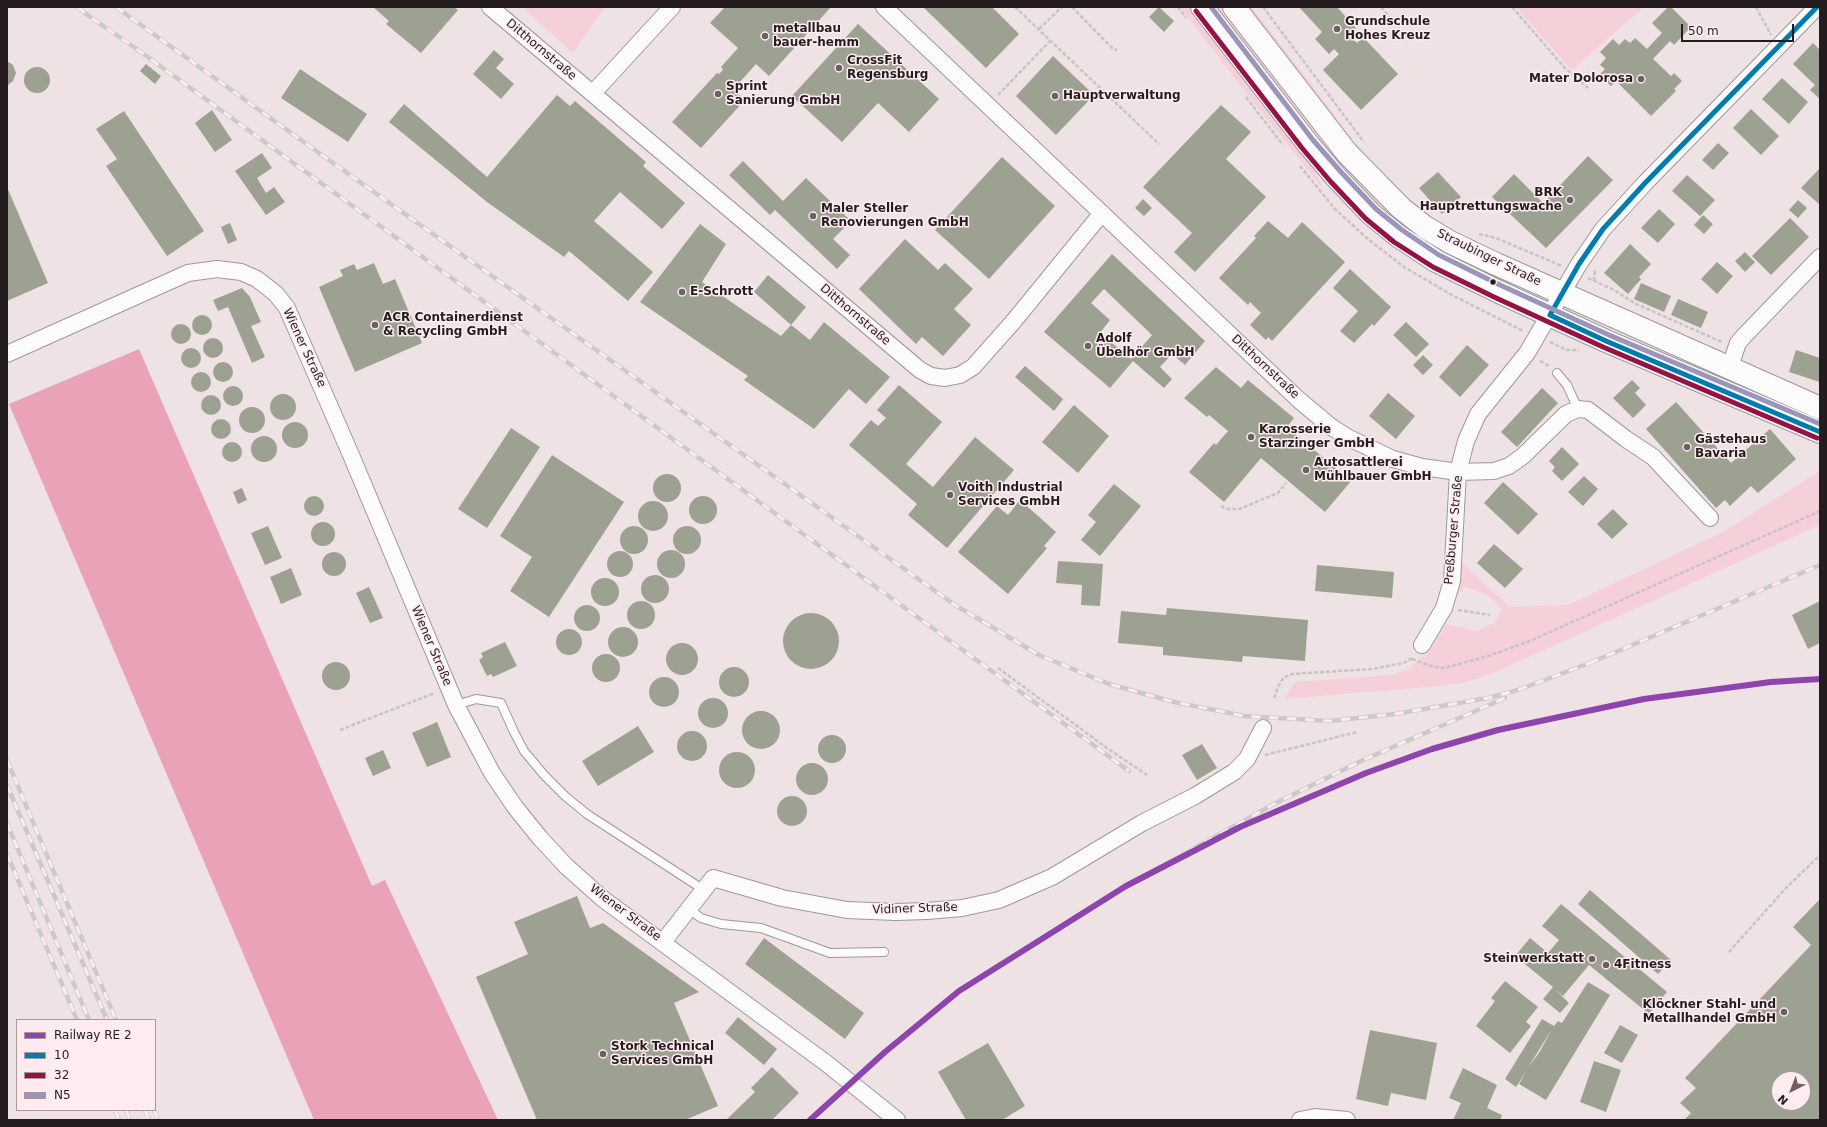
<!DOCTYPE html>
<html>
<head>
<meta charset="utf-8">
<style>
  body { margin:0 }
  #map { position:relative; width:1827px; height:1127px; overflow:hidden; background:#eee2e5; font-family:"DejaVu Sans",sans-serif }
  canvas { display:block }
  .frame { position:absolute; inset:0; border:8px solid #241c1e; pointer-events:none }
  .legend { position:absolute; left:16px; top:1019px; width:140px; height:92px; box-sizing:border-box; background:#fdebef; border:1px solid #a6989b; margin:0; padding:5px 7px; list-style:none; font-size:12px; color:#241c1e }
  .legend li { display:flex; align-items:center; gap:8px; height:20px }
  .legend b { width:20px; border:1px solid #a6989b }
  .north { position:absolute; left:1771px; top:1071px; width:40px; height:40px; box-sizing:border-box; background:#fdebef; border:1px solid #a6989b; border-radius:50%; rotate:222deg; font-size:11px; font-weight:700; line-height:16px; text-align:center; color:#241c1e }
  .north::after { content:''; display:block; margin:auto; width:14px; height:18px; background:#6b6164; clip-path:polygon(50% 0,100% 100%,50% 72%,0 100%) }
  .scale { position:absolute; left:1681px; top:24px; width:113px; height:18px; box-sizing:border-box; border:2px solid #241c1e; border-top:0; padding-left:5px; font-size:12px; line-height:14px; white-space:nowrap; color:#241c1e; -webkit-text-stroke:3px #fdebef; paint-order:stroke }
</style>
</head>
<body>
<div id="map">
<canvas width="1827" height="1127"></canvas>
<div class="frame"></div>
<ul class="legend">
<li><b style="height:5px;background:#8e44ad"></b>Railway RE 2</li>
<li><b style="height:5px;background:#007cb1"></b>10</li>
<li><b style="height:5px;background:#961244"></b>32</li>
<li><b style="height:5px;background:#9b95bb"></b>N5</li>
</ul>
<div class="north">N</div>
<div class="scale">50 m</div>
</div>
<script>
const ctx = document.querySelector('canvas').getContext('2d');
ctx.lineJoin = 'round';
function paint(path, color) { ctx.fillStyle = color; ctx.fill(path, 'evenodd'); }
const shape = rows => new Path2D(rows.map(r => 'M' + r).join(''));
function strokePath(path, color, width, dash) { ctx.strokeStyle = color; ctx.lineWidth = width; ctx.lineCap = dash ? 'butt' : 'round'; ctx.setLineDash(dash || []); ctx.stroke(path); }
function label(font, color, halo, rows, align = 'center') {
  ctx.font = font + ' "DejaVu Sans",sans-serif'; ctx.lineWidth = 3; ctx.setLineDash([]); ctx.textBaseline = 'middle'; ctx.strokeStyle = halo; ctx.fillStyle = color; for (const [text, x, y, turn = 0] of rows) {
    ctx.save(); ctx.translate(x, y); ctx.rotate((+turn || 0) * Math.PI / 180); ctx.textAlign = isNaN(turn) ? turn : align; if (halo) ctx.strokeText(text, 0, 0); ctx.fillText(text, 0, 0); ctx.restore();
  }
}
paint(shape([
  [522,7,605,7,573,53],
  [1180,7,1189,7,1315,172,1324,190,1240,85],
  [1212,7,1222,7,1353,177,1385,208,1435,245,1467,264,1508,282,1505,286,1477,273,1404,229,1341,172],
  [1244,7,1252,7,1352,138,1348,142],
  [1516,7,1644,7,1572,70],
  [1820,471,1820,525,1489,675,1463,683,1440,686,1284,699,1295,682,1391,675,1409,669,1430,650,1447,624,1475,631,1495,623,1502,608,1486,594,1465,587,1458,594,1462,563,1510,607,1568,605,1723,532]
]), '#f6d0d9');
paint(shape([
  [139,349,372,886,385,880,498,1120,314,1120,9,404]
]), '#eaa2b6');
paint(shape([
  [373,7,454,7,458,10,421,53,386,24,389,21],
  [725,7,831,7,769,76,756,64,739,83,737,81,731,87,745,100,701,148,672,122,717,73,719,74,723,70,721,67,738,48,710,23],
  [923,7,992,7,1019,34,986,68],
  [1159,7,1174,21,1164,32,1149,17],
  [1299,7,1337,7,1356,28,1353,31,1354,40,1357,43,1363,37,1398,74,1361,110,1323,70,1339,54,1334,49,1329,54,1315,39,1322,32],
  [1668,7,1671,7,1691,27,1674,45,1670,41,1653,59,1671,76,1674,73,1682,81,1674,89,1676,91,1651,116,1616,81,1611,86,1599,75,1605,69,1600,65,1606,58,1600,52,1613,39,1619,45,1625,39,1630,43,1635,38,1647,49,1662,33,1652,23],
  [858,24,939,99,909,132,878,103,842,142,792,96],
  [1813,43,1820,50,1820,99,1810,90,1815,85,1793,64],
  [494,50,504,59,496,68,514,84,501,99,473,74],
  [1053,56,1094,95,1056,135,1016,96],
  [7,61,13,65,16,73,13,81,7,86],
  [146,64,161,76,155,84,140,71],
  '24 80a13 13 0 1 1 26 0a13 13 0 1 1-26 0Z',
  [300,69,367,114,348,142,281,98],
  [1782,78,1808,102,1789,124,1762,99],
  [557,95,570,106,575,101,646,162,643,166,685,203,662,229,620,192,594,221,653,272,628,301,569,251,564,257,487,202,389,122,404,104,487,177],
  [1221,105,1251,132,1226,159,1266,197,1195,272,1174,252,1192,233,1143,187],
  [1751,109,1779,136,1761,155,1733,128],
  [212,110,232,140,215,152,195,123],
  [124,111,204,231,167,256,106,166,117,159,96,129],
  [1718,143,1729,153,1713,170,1702,160],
  [262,153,272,168,257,178,266,193,274,187,285,202,266,215,235,171],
  [1588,156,1613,180,1546,248,1492,197,1514,174,1543,203],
  [1002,157,1055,206,989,279,935,230],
  [743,161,783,201,806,178,851,221,833,239,850,255,837,269,775,210,770,215,729,175],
  [1819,169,1820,170,1820,205,1801,188],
  [1438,172,1461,197,1442,214,1419,188],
  [1687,175,1715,200,1700,216,1672,191],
  [7,187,48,283,7,301],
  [1143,199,1152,208,1144,216,1135,208],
  [1798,200,1807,208,1798,218,1789,210],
  [1659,209,1675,224,1658,243,1641,228],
  [1703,215,1713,224,1704,234,1694,225],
  [1790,218,1809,237,1771,275,1752,256],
  [1268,221,1288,238,1302,222,1345,262,1272,341,1268,337,1266,340,1250,325,1261,313,1250,302,1248,305,1219,278,1256,238,1254,236],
  [230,223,237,240,228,244,221,227],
  [700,224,726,244,702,282,781,336,791,325,810,340,824,322,890,377,866,404,849,389,814,429,744,380,748,376,640,302],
  [905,239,938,270,945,263,973,289,954,309,971,325,943,356,922,337,916,344,859,289],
  [1630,244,1651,264,1639,277,1641,279,1628,294,1604,273],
  [1745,252,1755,262,1745,272,1735,261],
  [1112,254,1205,341,1185,365,1172,354,1160,367,1172,379,1164,388,1133,361,1110,388,1044,332],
  [1104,289,1152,335,1131,359,1100,333,1110,320,1091,303],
  [1717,262,1733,276,1717,294,1701,279],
  [374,263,383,284,395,279,422,343,355,372,319,287,343,276,340,270,354,264,357,270],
  [1350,269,1391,307,1374,326,1372,324,1354,343,1340,331,1358,311,1333,288],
  [768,275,806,307,791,325,754,292],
  [1641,283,1671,296,1664,312,1634,299],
  [242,288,250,297,261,322,251,326,265,357,252,363,228,307,218,311,213,300],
  [1678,299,1708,312,1701,328,1671,315],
  '192 325a10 10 0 1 1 20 0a10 10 0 1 1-20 0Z',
  [1406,322,1429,344,1416,357,1393,335],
  '171 334a10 10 0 1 1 20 0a10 10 0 1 1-20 0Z',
  '203 348a10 10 0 1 1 20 0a10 10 0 1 1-20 0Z',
  [1467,345,1489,365,1460,397,1439,377],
  '181 358a10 10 0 1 1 20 0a10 10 0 1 1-20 0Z',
  [1796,350,1820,358,1820,382,1789,372],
  [1423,355,1433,365,1423,375,1413,365],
  '213 372a10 10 0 1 1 20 0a10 10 0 1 1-20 0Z',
  [1025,366,1063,399,1054,411,1015,377],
  [1216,367,1241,388,1248,380,1294,418,1287,427,1351,481,1325,512,1261,458,1224,502,1189,472,1214,443,1216,445,1228,431,1209,415,1207,417,1184,398],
  '191 382a10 10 0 1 1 20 0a10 10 0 1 1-20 0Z',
  [1632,380,1640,388,1635,393,1646,405,1633,418,1613,398],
  [899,385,942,422,906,464,933,487,975,437,1014,470,947,548,908,515,917,504,849,445,871,420,878,426,886,418,877,410],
  '223 396a10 10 0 1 1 20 0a10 10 0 1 1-20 0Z',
  [1542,388,1558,403,1517,447,1501,432],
  [1388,393,1415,416,1396,439,1369,416],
  '270 407a13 13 0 1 1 26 0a13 13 0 1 1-26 0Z',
  '201 405a10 10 0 1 1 20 0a10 10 0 1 1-20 0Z',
  [1676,402,1731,463,1770,429,1796,459,1758,493,1751,486,1730,506,1725,500,1716,508,1646,429],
  [1074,405,1109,436,1078,473,1042,442],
  '239 420a13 13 0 1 1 26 0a13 13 0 1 1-26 0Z',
  '211 429a10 10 0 1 1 20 0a10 10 0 1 1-20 0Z',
  '282 435a13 13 0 1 1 26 0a13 13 0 1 1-26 0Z',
  [511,428,540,447,487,528,458,509],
  '251 449a13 13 0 1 1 26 0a13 13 0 1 1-26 0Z',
  '222 452a10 10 0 1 1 20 0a10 10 0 1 1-20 0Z',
  [1562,447,1579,464,1562,481,1552,471,1555,467,1549,461],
  [552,455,624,502,549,617,510,591,532,557,500,536],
  '653 488a14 14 0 1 1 28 0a14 14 0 1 1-28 0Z',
  [1584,476,1598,489,1583,506,1568,492],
  [1503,482,1538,514,1518,535,1484,503],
  [1114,484,1141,506,1100,556,1081,540,1096,522,1088,515],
  [242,488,247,500,238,504,233,492],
  '304 506a10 10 0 1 1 20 0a10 10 0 1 1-20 0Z',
  '689 510a14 14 0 1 1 28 0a14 14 0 1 1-28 0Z',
  [1020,500,1056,532,1044,546,1047,548,1008,594,958,552,997,506,1008,515],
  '638 516a15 15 0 1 1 30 0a15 15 0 1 1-30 0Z',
  [1613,509,1628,524,1612,539,1597,524],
  '311 534a12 12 0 1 1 24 0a12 12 0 1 1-24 0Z',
  '620 540a14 14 0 1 1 28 0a14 14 0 1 1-28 0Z',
  '673 540a14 14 0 1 1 28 0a14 14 0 1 1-28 0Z',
  [268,526,282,558,265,565,251,533],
  [1494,544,1523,569,1505,588,1477,563],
  '657 564a14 14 0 1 1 28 0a14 14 0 1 1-28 0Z',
  '607 564a13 13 0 1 1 26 0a13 13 0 1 1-26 0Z',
  '322 564a12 12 0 1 1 24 0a12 12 0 1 1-24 0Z',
  [1058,561,1103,564,1100,606,1081,605,1082,585,1056,583],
  [1317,565,1394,572,1392,598,1315,591],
  [291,568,302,595,281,604,270,577],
  '641 589a14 14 0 1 1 28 0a14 14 0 1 1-28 0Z',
  '591 592a14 14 0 1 1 28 0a14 14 0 1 1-28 0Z',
  [369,587,383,618,370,623,356,593],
  [1820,601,1820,643,1808,649,1792,615],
  '627 615a14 14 0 1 1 28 0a14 14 0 1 1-28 0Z',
  '574 618a13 13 0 1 1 26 0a13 13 0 1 1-26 0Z',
  [1167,608,1308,620,1305,661,1243,656,1242,662,1163,655,1163,647,1118,643,1121,611,1166,615],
  '783 641a28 28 0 1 1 56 0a28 28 0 1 1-56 0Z',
  '608 642a15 15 0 1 1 30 0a15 15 0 1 1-30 0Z',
  '556 642a13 13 0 1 1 26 0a13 13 0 1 1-26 0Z',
  [505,642,517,666,493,677,491,674,487,676,479,660,483,657,481,653],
  '666 659a16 16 0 1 1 32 0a16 16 0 1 1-32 0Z',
  '592 668a14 14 0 1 1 28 0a14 14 0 1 1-28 0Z',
  '322 676a14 14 0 1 1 28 0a14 14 0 1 1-28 0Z',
  '719 682a15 15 0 1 1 30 0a15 15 0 1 1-30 0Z',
  '649 692a15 15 0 1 1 30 0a15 15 0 1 1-30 0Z',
  '698 713a15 15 0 1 1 30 0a15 15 0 1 1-30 0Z',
  '742 730a19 19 0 1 1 38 0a19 19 0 1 1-38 0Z',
  [437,722,451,757,427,767,412,733],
  [638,726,654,752,598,786,582,761],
  '677 746a15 15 0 1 1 30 0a15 15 0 1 1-30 0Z',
  '818 749a14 14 0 1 1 28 0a14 14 0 1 1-28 0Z',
  [1202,744,1217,768,1197,780,1182,755],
  [383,750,391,768,373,776,365,758],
  '719 770a18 18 0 1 1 36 0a18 18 0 1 1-36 0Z',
  '796 779a16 16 0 1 1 32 0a16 16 0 1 1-32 0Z',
  '777 811a15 15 0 1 1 30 0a15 15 0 1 1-30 0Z',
  [1590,890,1671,960,1658,974,1578,904],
  [577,896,590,928,603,923,699,992,674,1003,718,1106,685,1120,537,1120,476,977,528,954,514,922],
  [1820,899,1820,1120,1684,1120,1691,1113,1680,1103,1696,1088,1685,1078,1811,945,1793,927],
  [1779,1079,1803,1079,1803,1103,1779,1103],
  [1561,904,1667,992,1649,1014,1589,965,1563,996,1556,990,1569,1003,1560,1013,1543,999,1553,987,1515,956,1530,938,1548,953,1559,940,1542,926],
  [764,938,864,1013,845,1039,745,964],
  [1505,981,1538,1007,1526,1022,1531,1026,1510,1053,1476,1026,1495,1001,1491,998],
  [1588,982,1610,995,1546,1100,1519,1084,1527,1070,1516,1087,1505,1079,1542,1019,1554,1026,1558,1021,1562,1023],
  [1552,1029,1539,1053,1529,1066],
  [738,1017,777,1049,764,1065,725,1033],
  [1620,1025,1638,1035,1622,1063,1604,1053],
  [1370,1030,1437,1043,1426,1100,1391,1093,1388,1106,1356,1099],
  [988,1043,1025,1106,1002,1120,983,1120,982,1119,966,1120,938,1072],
  [1594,1061,1621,1070,1606,1112,1580,1102],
  [772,1067,799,1093,772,1120,726,1120,755,1092,751,1088],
  [1463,1068,1497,1085,1487,1108,1502,1115,1500,1120,1453,1120,1461,1103,1449,1098]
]), '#9da192');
const lane = shape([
  [1557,373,1567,385,1578,409],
  [456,705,476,699,501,703,514,732,524,751,544,775,565,796,587,814,704,890],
  [689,909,701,918,721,924,761,928,830,953,884,952]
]);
const street = shape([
  [490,7,920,370,931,376,945,378,960,375,973,367,1013,322,1102,213],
  [884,7,1299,400,1330,426,1347,437,1393,459,1422,467,1458,472,1494,471,1509,466,1523,456,1566,414,1578,409,1588,410,1626,439,1653,457,1710,518],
  [593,93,672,7],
  [7,354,188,273,217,269,241,272,257,279,276,294,287,308,351,455,456,705,492,773,515,807,540,838,566,866,603,899,826,1063,897,1120],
  [1729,369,1738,343,1744,336,1820,257],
  [1422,645,1444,608,1452,581,1458,472,1466,441,1478,414,1527,353,1579,264,1603,229,1646,182,1817,7],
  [663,942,713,878,782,898,847,910,895,912,927,911,962,908,999,900,1052,877,1142,823,1195,796,1234,772,1247,759,1263,728],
  [1300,1120,1315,1117,1347,1120]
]);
const secondary = shape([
  [1202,7,1308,144,1336,177,1371,214,1398,236,1436,261,1497,291,1606,341,1820,432],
  [1234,7,1347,153,1401,208,1425,227,1450,242,1496,264,1820,408]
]);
strokePath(lane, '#a0979a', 10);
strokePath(street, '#a0979a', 18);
strokePath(secondary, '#a0979a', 24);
strokePath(shape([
  [1015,7,1159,144],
  [1072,7,1113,49,1117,50],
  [1178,7,1186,18],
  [1263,7,1364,142],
  [1381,7,1394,22],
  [1512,7,1565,68,1588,88],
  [1756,7,1771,35],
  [1039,29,1062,7],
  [998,95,1051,40],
  [1246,97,1283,145],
  [1300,166,1335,209,1369,240,1404,267,1452,295,1523,331],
  [1479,234,1496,238,1562,266],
  [1588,278,1614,290,1636,304,1722,342],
  [1594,281,1595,269],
  [1550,342,1567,350,1579,350],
  [1540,361,1549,366],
  [1221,506,1226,509,1239,509,1278,493,1286,483],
  [1458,610,1490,615],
  [1412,659,1434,667,1444,668,1488,656,1530,641,1820,511],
  [998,668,1107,748,1147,775],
  [1274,698,1278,687,1283,678,1292,674,1372,669,1404,663,1412,658],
  [340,730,435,693],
  [1265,755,1357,732],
  [1729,952,1785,889,1820,855]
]), '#c8c3c5', 2.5, [4, 2]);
strokePath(lane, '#fcfbfb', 8);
strokePath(street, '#fcfbfb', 16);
strokePath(secondary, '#fcfbfb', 22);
const rail = shape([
  [78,7,86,14,141,52,1129,771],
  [116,7,312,148,955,605,1039,655,1109,684,1174,702,1244,716,1329,721,1395,714,1488,698,1518,690,1595,661],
  [1590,663,1820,565],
  [7,760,116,1020],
  [7,785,107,1020],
  [7,823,89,1020],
  [7,854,77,1020],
  [1126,886,1274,804,1361,761,1505,698],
  [115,1110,119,1120],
  [126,1110,130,1120],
  [145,1110,149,1120],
  [154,1110,158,1120]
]);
strokePath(rail, '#cdc9ca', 4.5);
strokePath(rail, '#fdebef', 3, [9]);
strokePath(shape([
  [1550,315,1579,264,1603,229,1646,182,1817,7],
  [1550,315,1606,341,1820,432]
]), '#007cb1', 5);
strokePath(shape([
  [1196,11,1302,148,1331,182,1366,219,1394,242,1433,267,1494,297,1603,347,1817,438]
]), '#961244', 5);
strokePath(shape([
  [1211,7,1313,140,1341,172,1376,209,1402,230,1439,255,1500,285,1609,335,1820,424]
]), '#9b95bb', 5);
strokePath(shape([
  [810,1120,885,1052,959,991,1126,886,1240,827,1366,773,1432,749,1498,730,1644,699,1771,682,1820,679]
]), '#8e44ad', 6);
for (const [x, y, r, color] of [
  [1337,29,4,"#6b6164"],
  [765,36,4,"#6b6164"],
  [839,68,4,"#6b6164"],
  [1641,79,4,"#6b6164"],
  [718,94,4,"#6b6164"],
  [1055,96,4,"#6b6164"],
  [1570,200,4,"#6b6164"],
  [813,216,4,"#6b6164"],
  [1493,282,3.5,"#241c1e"],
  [682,292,4,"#6b6164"],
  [375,325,4,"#6b6164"],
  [1088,346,4,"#6b6164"],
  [1251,437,4,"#6b6164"],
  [1687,447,4,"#6b6164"],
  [1306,470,4,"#6b6164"],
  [950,495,4,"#6b6164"],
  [1592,959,4,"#6b6164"],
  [1606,965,4,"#6b6164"],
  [1784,1012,4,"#6b6164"],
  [603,1054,4,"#6b6164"]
]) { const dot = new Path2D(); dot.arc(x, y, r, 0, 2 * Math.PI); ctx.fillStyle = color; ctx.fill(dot); strokePath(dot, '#fdebef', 1.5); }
label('bold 12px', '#241c1e', '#fdebef', [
  ["Grundschule",1345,22],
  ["Hohes Kreuz",1345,36],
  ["metallbau",773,29],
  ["bauer-hemm",773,43],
  ["CrossFit",847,61],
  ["Regensburg",847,75],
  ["Mater Dolorosa",1633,79,"right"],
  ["Sprint",726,87],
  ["Sanierung GmbH",726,101],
  ["Hauptverwaltung",1063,96],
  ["BRK",1562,193,"right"],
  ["Hauptrettungswache",1562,207,"right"],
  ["Maler Steller",821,209],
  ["Renovierungen GmbH",821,223],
  ["E-Schrott",690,292],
  ["ACR Containerdienst",383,318],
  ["& Recycling GmbH",383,332],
  ["Adolf",1096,339],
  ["Übelhör GmbH",1096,353],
  ["Karosserie",1259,430],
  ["Starzinger GmbH",1259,444],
  ["Gästehaus",1695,440],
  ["Bavaria",1695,454],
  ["Autosattlerei",1314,463],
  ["Mühlbauer GmbH",1314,477],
  ["Voith Industrial",958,488],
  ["Services GmbH",958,502],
  ["Steinwerkstatt",1584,959,"right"],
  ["4Fitness",1614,965],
  ["Klöckner Stahl- und",1776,1005,"right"],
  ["Metallhandel GmbH",1776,1019,"right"],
  ["Stork Technical",611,1047],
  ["Services GmbH",611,1061]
], 'left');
label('12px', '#241c1e', '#fdebef', [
  ["Ditthornstraße",541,50,40],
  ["Straubinger Straße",1489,258,26],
  ["Ditthornstraße",855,315,40],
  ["Wiener Straße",304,348,65],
  ["Ditthornstraße",1265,367,43],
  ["Preßburger Straße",1454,530,-85],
  ["Wiener Straße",431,646,67],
  ["Vidiner Straße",915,909,-2],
  ["Wiener Straße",625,913,37]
]);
</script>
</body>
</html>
